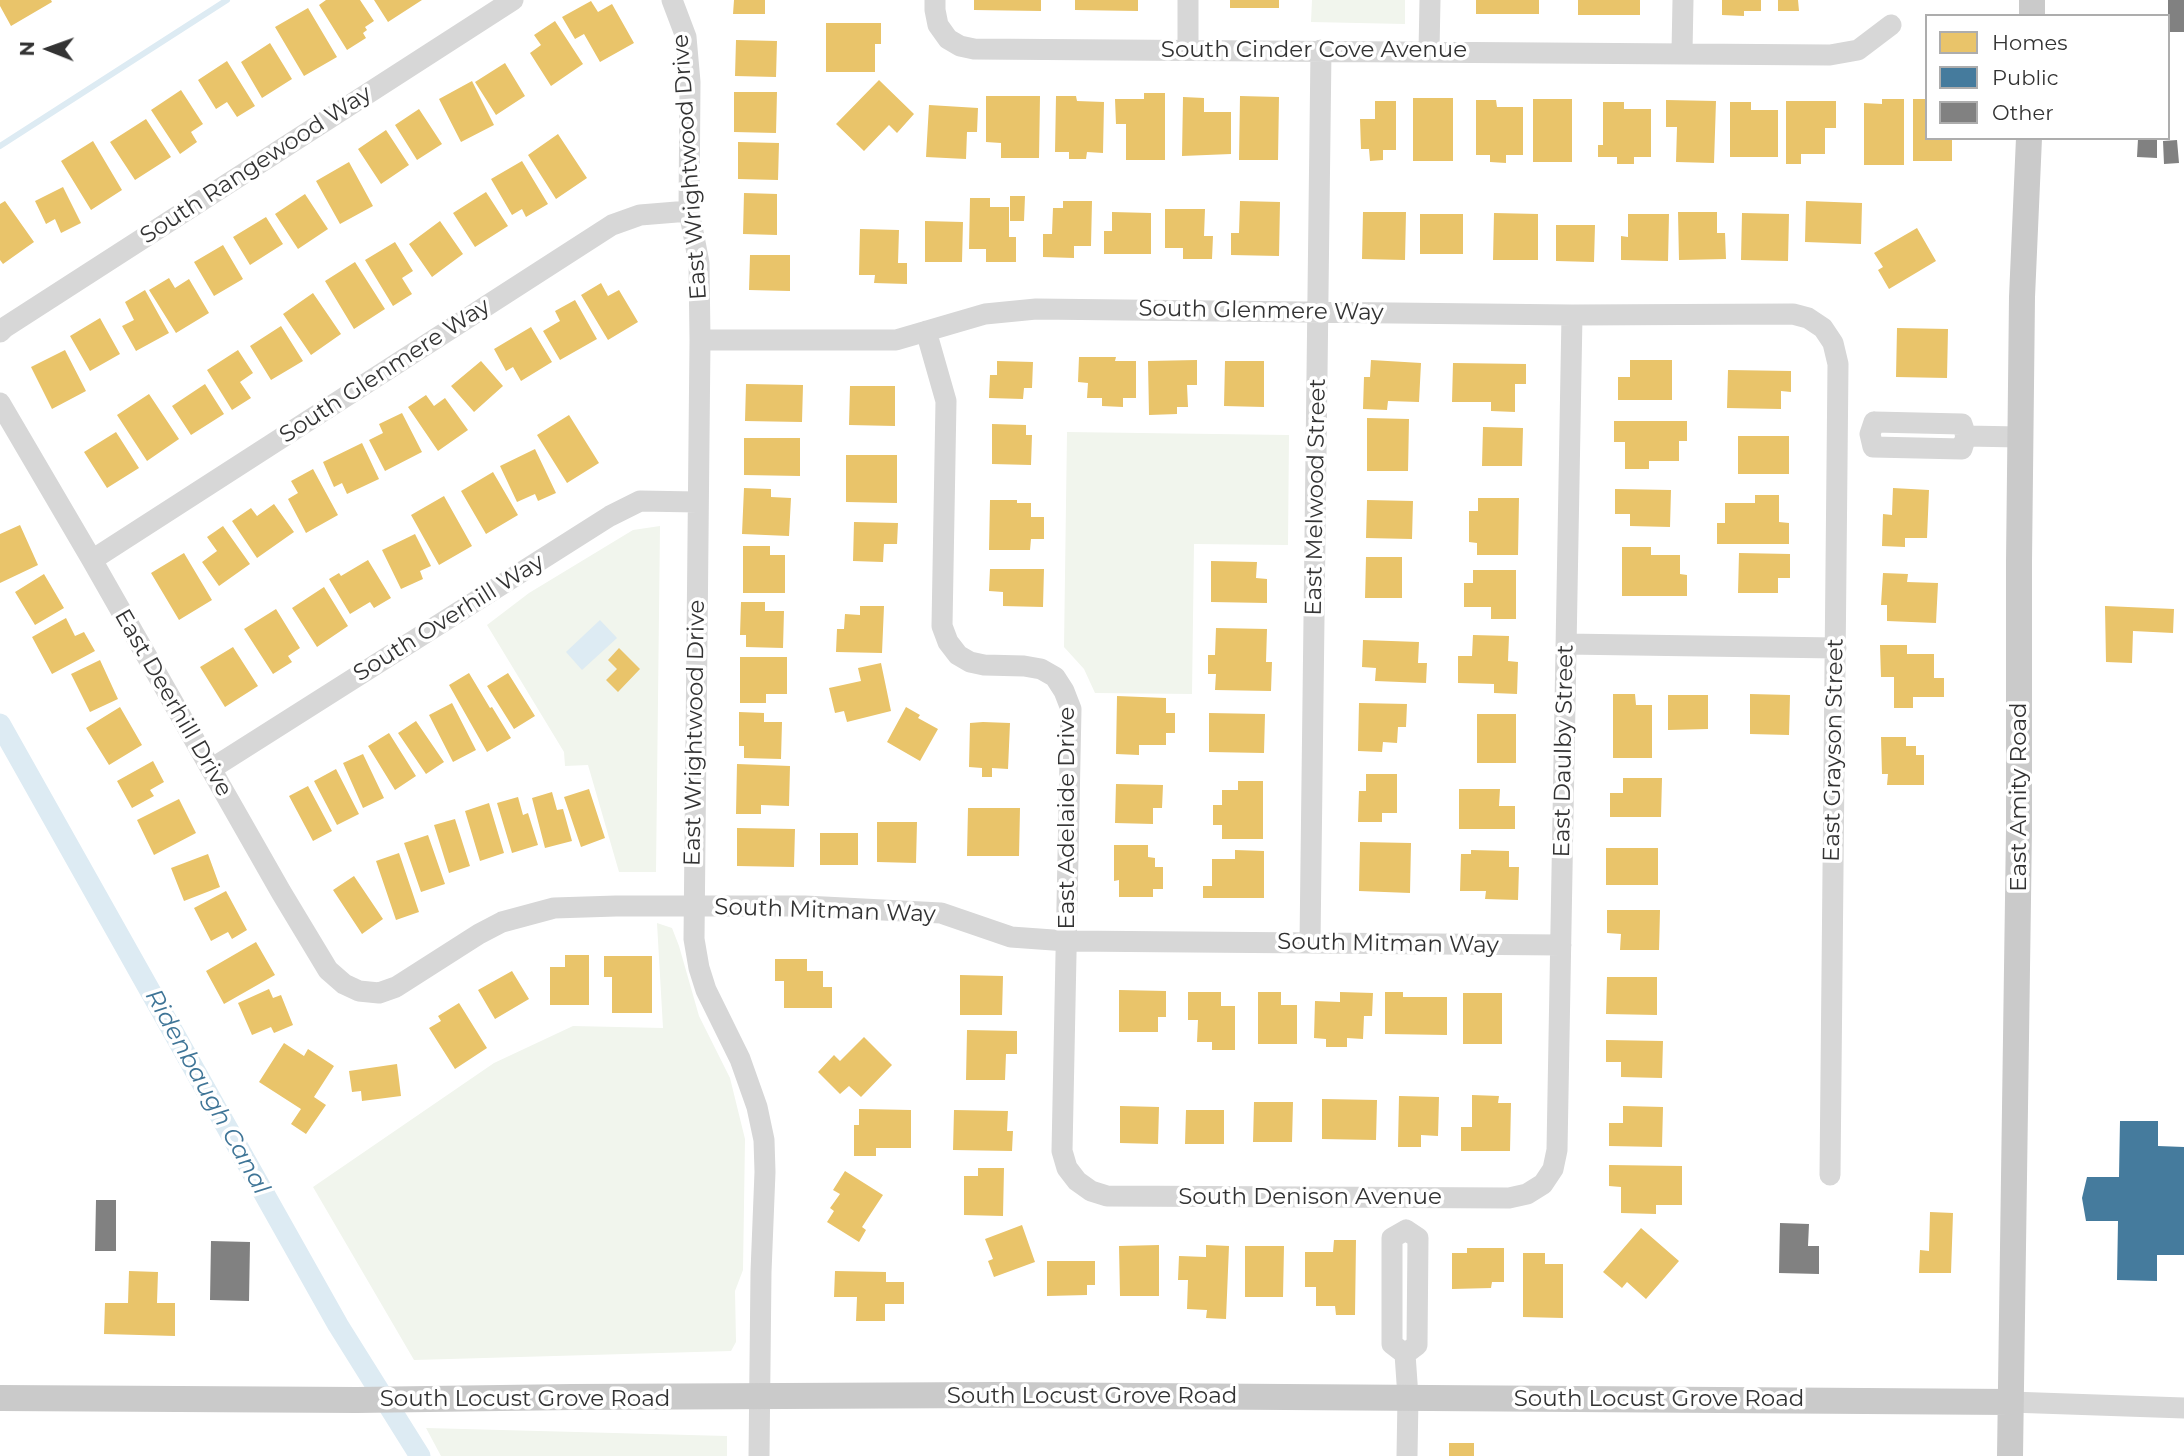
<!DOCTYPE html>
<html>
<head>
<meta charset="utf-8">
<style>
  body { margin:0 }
  #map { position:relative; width:2184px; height:1456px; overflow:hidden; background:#fff; font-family:Montserrat,sans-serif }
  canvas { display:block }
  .legend { position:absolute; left:1925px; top:14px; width:245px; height:126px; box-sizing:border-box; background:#fff; border:2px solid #adadad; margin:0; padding:9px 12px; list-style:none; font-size:21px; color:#333 }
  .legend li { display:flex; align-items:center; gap:14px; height:35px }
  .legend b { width:35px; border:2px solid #adadad }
  .north { position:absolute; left:14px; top:14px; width:70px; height:70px; -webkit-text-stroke:5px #fff; paint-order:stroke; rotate:271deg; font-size:19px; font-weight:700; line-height:28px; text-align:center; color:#333 }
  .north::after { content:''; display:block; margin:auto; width:24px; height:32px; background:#333; clip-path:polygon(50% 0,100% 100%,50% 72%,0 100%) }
</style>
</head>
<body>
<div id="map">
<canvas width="2184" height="1456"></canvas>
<ul class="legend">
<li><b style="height:19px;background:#e9c46a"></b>Homes</li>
<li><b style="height:19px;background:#457b9d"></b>Public</li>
<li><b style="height:19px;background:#818181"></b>Other</li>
</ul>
<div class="north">N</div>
</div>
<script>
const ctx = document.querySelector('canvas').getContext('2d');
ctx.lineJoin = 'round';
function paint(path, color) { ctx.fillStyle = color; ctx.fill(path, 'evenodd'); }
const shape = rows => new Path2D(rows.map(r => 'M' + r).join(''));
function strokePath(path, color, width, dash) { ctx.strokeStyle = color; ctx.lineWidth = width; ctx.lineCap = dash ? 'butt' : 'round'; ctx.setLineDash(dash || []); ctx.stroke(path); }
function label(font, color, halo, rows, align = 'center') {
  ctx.font = font + ' Montserrat,sans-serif'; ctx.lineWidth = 7; ctx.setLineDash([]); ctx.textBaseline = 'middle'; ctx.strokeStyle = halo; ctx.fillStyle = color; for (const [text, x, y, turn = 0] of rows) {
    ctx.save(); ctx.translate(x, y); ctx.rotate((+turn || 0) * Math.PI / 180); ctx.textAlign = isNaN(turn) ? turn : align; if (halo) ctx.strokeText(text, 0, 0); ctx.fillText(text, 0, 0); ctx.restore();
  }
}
paint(shape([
  [1312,0,1405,0,1405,24,1311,22],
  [1067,432,1289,435,1288,545,1194,544,1192,694,1095,693,1084,669,1064,647],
  [660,526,656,872,619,872,588,765,565,766,564,752,487,625,529,593,633,530],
  [657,923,672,928,679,946,699,1016,730,1078,745,1139,743,1270,735,1291,736,1342,731,1351,414,1360,313,1187,494,1063,573,1026,663,1028],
  [426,1428,727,1436,727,1456,441,1456]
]), '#f1f5ed');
paint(shape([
  [600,620,617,638,582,670,566,652]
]), '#ddebf3');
paint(shape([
  [0,0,51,0,52,2,11,26,0,6],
  [326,0,360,0,374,21,365,27,367,30,363,33,366,38,347,50,319,5],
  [374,0,422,0,388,22],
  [734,0,765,0,765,14,733,14],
  [974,0,1041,0,1041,11,974,10],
  [1075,0,1138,0,1138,11,1075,10],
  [1230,0,1279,0,1279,8,1230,8],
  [1476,0,1539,0,1539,14,1476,14],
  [1578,0,1640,0,1640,15,1578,15],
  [1722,0,1761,0,1761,11,1744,11,1744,16,1722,15],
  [1778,0,1798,0,1799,11,1778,11],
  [591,1,598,12,612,4,634,43,600,62,584,34,575,39,562,17],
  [308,8,337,57,304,76,275,27],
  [555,21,583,64,551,86,530,53,541,45,534,35],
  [826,23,881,23,881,44,875,44,875,72,826,72],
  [736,40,777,41,776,77,735,76],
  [270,43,292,79,262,98,241,62],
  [227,61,255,106,237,117,227,102,216,109,198,80],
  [505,63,525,96,496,115,475,82],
  [879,80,914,114,897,133,889,125,864,151,836,124],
  [472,81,494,125,461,142,439,99],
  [181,90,203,124,191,132,197,142,180,154,151,110],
  [734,92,777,92,776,133,734,132],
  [1144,93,1165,93,1165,160,1126,160,1126,124,1116,124,1115,99,1144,99],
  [986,96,1040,96,1039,158,1001,158,1001,143,986,142],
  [1056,96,1076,96,1077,101,1104,102,1103,153,1087,152,1086,159,1069,159,1069,152,1055,152],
  [1240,96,1279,97,1278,160,1239,160],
  [1183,97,1204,98,1204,112,1231,112,1231,154,1182,156],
  [1413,98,1453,98,1453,161,1413,161],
  [1533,99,1572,99,1572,162,1533,162],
  [1882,99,1904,99,1904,165,1864,165,1864,103,1882,104],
  [1913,99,1927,99,1927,138,1952,138,1952,161,1913,161],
  [1476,100,1496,100,1497,107,1523,107,1523,155,1506,155,1506,163,1490,162,1490,155,1476,155],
  [1666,100,1716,101,1714,163,1676,162,1677,127,1666,127],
  [1375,101,1396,101,1396,150,1383,150,1383,160,1370,161,1369,149,1361,149,1360,119,1375,119],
  [1786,101,1836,101,1836,128,1825,128,1825,154,1801,154,1801,164,1786,164],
  [1603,102,1624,102,1624,109,1651,109,1651,157,1634,157,1634,164,1617,164,1617,157,1598,157,1598,145,1603,145],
  [1730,102,1751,102,1751,110,1778,110,1778,157,1730,157],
  [929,105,978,108,977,132,967,132,966,159,926,157],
  [419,109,442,144,417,160,395,125],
  [146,119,171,157,135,180,110,142],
  [386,130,409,165,381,184,358,149],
  [558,134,587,178,556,199,528,155],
  [93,141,122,190,91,210,61,161],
  [738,142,779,143,778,180,738,179],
  [522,161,548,204,526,217,522,209,512,215,491,179],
  [349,162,373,206,340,224,316,181],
  [63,187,81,223,61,233,55,219,46,224,35,201],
  [486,192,508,226,475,247,453,213],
  [744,193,777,194,777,235,743,234],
  [305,194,328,229,298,249,275,214],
  [1010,196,1025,196,1024,221,1010,221],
  [970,198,990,198,990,207,1009,207,1009,237,1016,237,1016,262,986,262,986,249,969,249],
  [5,201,34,242,3,264,0,260,0,204],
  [1063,201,1092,201,1091,246,1074,246,1074,258,1043,257,1043,234,1052,234,1053,208,1063,208],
  [1240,201,1280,202,1279,256,1231,255,1231,233,1239,233],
  [1806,201,1862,203,1861,244,1805,242],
  [1165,209,1205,209,1204,236,1213,236,1212,259,1183,259,1183,248,1165,248],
  [1112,212,1151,213,1151,254,1104,254,1104,231,1112,231],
  [1363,212,1406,212,1405,260,1362,259],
  [1678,212,1717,212,1717,233,1725,233,1726,259,1679,260],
  [1494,213,1538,214,1538,260,1493,260],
  [1742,213,1789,214,1788,261,1741,260],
  [1420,214,1463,214,1463,254,1420,254],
  [1628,214,1669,214,1668,261,1621,260,1621,236,1628,237],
  [266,217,283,244,250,265,233,237],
  [440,221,463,254,432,277,409,244],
  [925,221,963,222,962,262,925,262],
  [1556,225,1595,225,1594,262,1556,261],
  [1917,228,1936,261,1889,289,1878,270,1883,267,1874,253],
  [860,229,899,230,898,263,907,263,907,284,874,283,875,275,859,275],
  [395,242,413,271,402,278,412,294,393,306,365,260],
  [223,245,243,279,214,296,194,262],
  [750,255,790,255,790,291,749,290],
  [355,262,385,309,354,329,325,281],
  [169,278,175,288,189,279,209,313,176,333,149,290],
  [601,283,608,296,619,290,638,322,608,340,581,295],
  [145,290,169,333,136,351,122,326,134,320,125,302],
  [313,293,341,334,311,355,283,314],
  [575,300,597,339,560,360,543,331,560,321,555,311],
  [100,318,120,354,90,371,70,336],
  [281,326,303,361,271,380,250,346],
  [531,327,552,362,521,381,513,367,506,371,494,349],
  [1897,328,1948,329,1947,378,1896,377],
  [65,350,86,391,52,409,31,367],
  [238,350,253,373,240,382,251,398,232,410,207,370],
  [1079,357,1116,357,1115,361,1136,361,1136,398,1123,398,1123,407,1102,406,1102,398,1087,398,1088,383,1078,382],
  [1197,360,1197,385,1187,385,1188,407,1177,407,1177,414,1149,415,1148,361],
  [1371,360,1421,363,1419,402,1388,401,1387,410,1363,409,1364,377,1370,377],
  [1630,360,1672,360,1672,400,1618,400,1618,377,1630,377],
  [481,361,503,386,474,412,451,386],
  [997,361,1033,362,1032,388,1024,388,1023,399,989,398,990,375,997,375],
  [1225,361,1264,361,1264,407,1224,406],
  [1453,363,1526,364,1526,384,1515,384,1515,412,1491,411,1491,402,1452,402],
  [1728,370,1791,371,1791,392,1781,391,1781,409,1727,408],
  [205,384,224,414,191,435,172,406],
  [746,384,803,385,802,422,745,421],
  [850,386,895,386,895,426,849,425],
  [149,394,179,439,147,461,117,415],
  [426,395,434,406,445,398,468,430,438,451,408,407],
  [402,413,422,452,385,471,369,440,383,433,379,424],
  [569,415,599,463,567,483,537,435],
  [1367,418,1409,419,1408,471,1367,471],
  [1614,421,1687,421,1687,441,1679,441,1679,461,1649,461,1649,469,1625,469,1625,442,1614,442],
  [992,424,1026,425,1026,435,1032,435,1031,465,992,464],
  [1483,427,1523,428,1522,466,1482,466],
  [116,432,139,468,107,488,84,452],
  [1738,436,1789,436,1789,474,1738,474],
  [744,438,800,438,800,476,744,475],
  [362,443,379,479,347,494,342,483,334,487,323,462],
  [535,449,556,493,538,501,535,494,517,502,500,466],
  [846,455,897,455,897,503,846,502],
  [313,469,338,515,306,533,288,499,298,493,291,481],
  [493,472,518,515,486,534,461,491],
  [744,488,771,489,771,497,791,498,789,536,742,534],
  [1893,488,1929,490,1927,538,1905,538,1905,547,1882,546,1883,514,1892,515],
  [1615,489,1671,490,1670,527,1630,526,1630,514,1615,514],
  [1755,495,1779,495,1779,522,1789,523,1789,544,1717,544,1717,523,1725,523,1725,503,1755,503],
  [444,496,472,546,439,565,411,515],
  [1478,498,1519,498,1518,555,1477,555,1477,543,1469,542,1469,511,1478,511],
  [990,500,1017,500,1017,503,1031,503,1031,517,1044,517,1044,539,1031,539,1030,550,989,550],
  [1367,500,1413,501,1412,539,1366,538],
  [274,504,294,532,257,558,232,521,251,508,257,516],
  [854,522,898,523,897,544,884,544,883,562,853,561],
  [20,525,38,565,0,583,0,534],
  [223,526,250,564,219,586,202,562,217,551,207,537],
  [415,534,431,566,420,571,423,579,401,589,382,550],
  [743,546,770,546,770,555,785,555,785,593,743,593],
  [1622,547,1651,547,1651,555,1680,555,1680,574,1687,575,1687,596,1622,596],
  [184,553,212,600,179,620,151,573],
  [1739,553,1790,554,1790,578,1778,578,1778,593,1738,593],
  [1366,557,1402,557,1402,598,1365,598],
  [368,560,391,598,374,608,370,602,350,614,329,579,339,573,341,576],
  [1211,561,1257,562,1256,578,1267,579,1267,603,1211,602],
  [990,569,1044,569,1043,607,1003,606,1003,592,989,591],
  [1473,570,1516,570,1516,619,1491,619,1491,607,1464,607,1464,583,1473,583],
  [1883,573,1908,574,1907,582,1938,583,1936,623,1887,621,1887,605,1881,605],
  [44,574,64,608,35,625,15,592],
  [324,587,348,626,317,647,292,608],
  [741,602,765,602,765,611,784,611,783,648,746,647,746,635,740,635],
  [860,606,884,606,882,653,836,652,837,629,844,629,845,614,860,615],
  [2105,606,2174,609,2173,633,2133,631,2132,663,2106,662],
  [276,609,300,648,288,656,292,662,273,674,244,629],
  [66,618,75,636,84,632,95,651,52,674,32,637],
  [1216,628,1267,629,1266,662,1272,662,1271,691,1215,690,1216,674,1208,674,1208,655,1215,655],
  [1473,635,1509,636,1508,661,1518,662,1517,694,1494,693,1494,684,1458,683,1458,656,1472,656],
  [1363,640,1419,642,1418,663,1427,663,1426,683,1375,681,1376,668,1362,667],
  [1880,645,1907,645,1907,654,1934,654,1934,678,1944,678,1944,697,1913,697,1913,708,1894,708,1894,677,1881,677],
  [233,647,258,686,225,707,200,667],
  [619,648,640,669,618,692,606,680,617,669,608,660],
  [740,657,787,657,787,694,766,694,766,703,740,703],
  [100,660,118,699,90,712,71,674],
  [881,663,891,711,847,722,844,711,835,713,829,688,861,681,858,668],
  [469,673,490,708,492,707,511,738,487,752,449,685],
  [508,673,535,716,514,729,487,686],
  [1613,694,1635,694,1636,705,1652,705,1652,758,1613,758],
  [1750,694,1790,695,1789,735,1750,734],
  [1668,695,1708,695,1708,729,1668,730],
  [1117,696,1166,698,1166,713,1175,713,1175,733,1166,733,1166,745,1139,745,1139,755,1116,754],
  [452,703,476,750,453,762,429,715],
  [1359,703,1407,704,1406,727,1398,727,1397,743,1383,742,1382,752,1358,751],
  [120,707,142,745,109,765,86,728],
  [906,707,920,715,918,718,938,729,920,761,887,742],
  [739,712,764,713,764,722,782,722,781,759,744,758,744,746,739,746],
  [1209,713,1265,714,1264,753,1209,752],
  [1477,714,1516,714,1516,763,1477,763],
  [416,721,444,762,426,774,398,733],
  [983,722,1010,723,1008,769,992,768,992,777,982,777,982,768,969,767,970,723],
  [389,733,416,776,395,790,368,746],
  [1881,737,1906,737,1906,746,1916,746,1916,755,1924,755,1924,785,1887,785,1888,774,1882,774],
  [363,754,384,798,363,808,343,763],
  [153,761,164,782,150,790,154,796,132,808,117,781],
  [737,764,790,766,789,806,761,805,761,814,736,814],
  [336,769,359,814,337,825,314,781],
  [1366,774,1397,774,1397,813,1382,813,1382,822,1358,822,1359,791,1366,791],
  [1623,778,1662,778,1661,817,1610,817,1610,793,1623,793],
  [1238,781,1263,781,1263,839,1222,839,1222,825,1213,825,1213,805,1222,805,1222,790,1238,790],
  [1116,784,1163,785,1162,808,1153,808,1153,824,1115,823],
  [308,786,332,831,313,841,289,796],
  [589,789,605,838,581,847,564,797],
  [1459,789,1500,789,1499,806,1515,806,1515,829,1459,829],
  [552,792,557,810,563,809,572,841,545,848,532,798],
  [518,797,523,815,528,813,538,845,512,853,497,803],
  [179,799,196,833,154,855,137,820],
  [489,803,504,853,480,861,465,811],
  [968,808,1020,808,1019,856,967,856],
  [455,819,470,866,449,873,434,825],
  [877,822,917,822,916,863,877,862],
  [737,828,795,829,794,867,737,866],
  [820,833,858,833,858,865,820,865],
  [428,835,445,884,421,892,404,843],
  [1360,842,1411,843,1410,893,1359,891],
  [1114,845,1148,845,1148,857,1155,858,1155,867,1163,867,1163,889,1153,889,1153,897,1119,897,1119,880,1114,881],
  [1606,848,1658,848,1658,885,1606,885],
  [1235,850,1264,851,1264,898,1203,898,1203,886,1212,886,1212,859,1235,859],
  [1471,850,1509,851,1509,867,1519,867,1518,900,1485,899,1486,891,1460,891,1461,854,1471,854],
  [399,853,419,912,396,920,376,861],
  [208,854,220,887,184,901,171,868],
  [354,876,383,919,362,934,333,890],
  [226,891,247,930,232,939,228,932,211,941,194,908],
  [1607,910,1660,910,1659,950,1620,950,1621,934,1607,933],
  [256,942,275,975,224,1004,206,971],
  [565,955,589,955,589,1005,550,1005,550,967,565,967],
  [604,956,652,956,652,1013,612,1013,612,977,604,977],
  [775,959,807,959,807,971,823,971,823,987,832,987,832,1008,784,1008,784,981,775,981],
  [512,971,529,999,495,1019,478,990],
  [960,975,1003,976,1002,1015,960,1015],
  [1607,977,1657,977,1657,1015,1606,1014],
  [269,989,273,998,281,995,293,1025,274,1033,271,1027,252,1035,238,1003],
  [1119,990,1166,991,1166,1017,1158,1017,1158,1032,1119,1032],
  [1188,992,1221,992,1221,1006,1235,1006,1235,1050,1212,1050,1212,1042,1197,1042,1198,1020,1188,1020],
  [1258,992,1281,992,1281,1005,1297,1005,1297,1044,1258,1044],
  [1340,992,1373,993,1372,1016,1364,1016,1363,1039,1347,1038,1347,1047,1326,1047,1326,1039,1314,1038,1315,1001,1340,1002],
  [1385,992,1403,992,1403,997,1447,997,1447,1035,1385,1034],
  [1463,993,1502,993,1502,1044,1463,1044],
  [459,1003,487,1048,455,1069,429,1028,441,1021,438,1016],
  [967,1030,1017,1031,1017,1054,1006,1054,1005,1080,966,1080],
  [864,1037,892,1065,861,1097,849,1086,840,1094,818,1072,834,1055,840,1061],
  [1606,1040,1663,1041,1662,1078,1621,1077,1621,1062,1606,1062],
  [284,1043,304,1056,308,1049,334,1066,314,1097,326,1105,306,1134,291,1124,301,1109,259,1082],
  [397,1064,401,1096,362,1101,361,1091,352,1092,349,1071],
  [1472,1095,1499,1096,1498,1103,1511,1103,1510,1151,1461,1151,1461,1127,1472,1127],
  [1399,1096,1439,1097,1438,1136,1421,1135,1421,1147,1398,1147],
  [1322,1099,1377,1100,1376,1140,1322,1139],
  [1254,1102,1293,1102,1292,1142,1253,1142],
  [1120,1106,1159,1107,1158,1144,1120,1143],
  [1623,1106,1663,1107,1662,1147,1609,1146,1609,1123,1623,1123],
  [859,1109,911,1110,911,1148,876,1148,876,1156,854,1156,854,1125,859,1125],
  [954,1110,1008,1111,1007,1131,1013,1131,1012,1151,953,1150],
  [1186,1110,1224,1110,1224,1144,1185,1144],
  [1609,1165,1682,1166,1682,1205,1656,1205,1656,1214,1621,1213,1621,1187,1609,1186],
  [978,1168,1004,1168,1003,1216,964,1215,964,1176,978,1176],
  [845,1171,883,1195,862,1227,866,1230,859,1242,827,1222,834,1211,830,1208,840,1194,833,1190],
  [1930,1212,1953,1213,1951,1273,1919,1273,1920,1250,1929,1251],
  [1022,1225,1035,1262,994,1277,988,1261,993,1259,985,1239],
  [1641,1228,1679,1261,1646,1299,1627,1282,1622,1288,1603,1272],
  [1334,1240,1356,1240,1355,1315,1336,1315,1335,1306,1316,1306,1316,1287,1305,1287,1305,1252,1333,1252],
  [1159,1245,1159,1296,1120,1296,1119,1246],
  [1206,1245,1229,1246,1226,1319,1206,1318,1207,1310,1187,1309,1188,1280,1178,1280,1179,1256,1206,1257],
  [1245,1246,1284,1246,1283,1297,1245,1297],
  [1467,1248,1504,1248,1504,1282,1492,1282,1491,1288,1452,1289,1452,1253,1467,1253],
  [1523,1253,1545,1253,1545,1264,1563,1264,1563,1318,1523,1317],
  [1047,1261,1095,1261,1095,1285,1087,1285,1087,1295,1047,1296],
  [129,1271,158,1272,157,1303,175,1303,175,1336,104,1334,105,1303,128,1303],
  [835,1271,886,1272,886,1282,904,1282,904,1304,885,1304,885,1321,856,1321,857,1297,834,1297],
  [1449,1443,1474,1443,1474,1456,1449,1456]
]), '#e9c46a');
paint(shape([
  [2120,1121,2158,1121,2158,1146,2184,1147,2184,1255,2157,1255,2157,1281,2117,1280,2118,1221,2086,1221,2082,1198,2087,1177,2119,1177]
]), '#457b9d');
strokePath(shape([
  [0,146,227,0]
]), '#ddebf3', 6);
strokePath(shape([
  [0,724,338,1325,420,1456]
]), '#ddebf3', 21);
paint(shape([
  [2168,0,2184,0,2184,32,2168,32],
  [2138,139,2157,139,2157,158,2137,157],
  [2177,140,2179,163,2164,164,2163,141],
  [96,1200,116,1200,116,1251,95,1251],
  [1780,1223,1809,1224,1808,1246,1819,1246,1819,1274,1779,1273],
  [211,1241,250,1242,249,1301,210,1300]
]), '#818181');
strokePath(shape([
  [672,0,686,37,690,82,689,211,699,263,700,340,694,939,699,968,706,990,740,1059,757,1107,764,1140,765,1172,761,1272,759,1456],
  [935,0,935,10,938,25,948,39,960,46,974,49,1830,55,1858,50,1891,25],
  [1188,50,1188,0],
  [1429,51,1430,0],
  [1682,52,1683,0],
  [926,331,946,401,942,626,948,642,958,655,970,662,984,665,1024,666,1041,669,1055,677,1064,691,1071,709,1062,1151,1067,1168,1077,1181,1091,1191,1107,1196,1509,1198,1527,1194,1543,1184,1553,1169,1557,1150,1572,315],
  [0,332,4,328,513,0],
  [700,340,896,340,985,314,1036,309,1572,315,1793,314,1808,318,1823,328,1833,343,1838,364,1830,1175],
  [0,403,92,560,281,892,328,970,344,984,359,991,379,993,396,987,479,934,502,922,554,908,616,906,805,906,941,913,1011,937,1067,941,1561,945],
  [1874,422,1962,424,1966,436,1962,449,1873,447,1870,434,1874,422],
  [1966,436,2020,437],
  [92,560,612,225,640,215,689,211],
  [1566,644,1836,648],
  [211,769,610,516,640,501,697,502],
  [1310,943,1321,50],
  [1405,1354,1392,1344,1392,1238,1406,1230],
  [1405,1354,1417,1345,1418,1238,1406,1230],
  [1405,1354,1408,1397,1407,1456],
  [2010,1402,2184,1408]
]), '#d7d7d7', 21);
strokePath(shape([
  [2032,16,2032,0],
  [0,1398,357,1400,572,1397,995,1395,2010,1402],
  [2010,1456,2019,829,2019,562,2022,297,2029,138]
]), '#cacaca', 26);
label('23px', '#333', '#fff', [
  ["South Cinder Cove Avenue",1314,50],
  ["South Rangewood Way",256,165,-33],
  ["East Wrightwood Drive",690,167,-94],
  ["South Glenmere Way",1261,311,1],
  ["South Glenmere Way",385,371,-33],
  ["East Melwood Street",1316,497,-89],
  ["South Overhill Way",449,618,-32],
  ["East Deerhill Drive",173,703,60],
  ["East Wrightwood Drive",695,733,-89],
  ["East Grayson Street",1834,750,-89],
  ["East Daulby Street",1564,751,-89],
  ["East Amity Road",2019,797,-90],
  ["East Adelaide Drive",1067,818,-90],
  ["South Mitman Way",825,911,2],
  ["South Mitman Way",1388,944,1],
  ["South Denison Avenue",1310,1197],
  ["South Locust Grove Road",1092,1396],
  ["South Locust Grove Road",525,1399],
  ["South Locust Grove Road",1659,1399]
]);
label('italic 24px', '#3f7597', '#fff', [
  ["Ridenbaugh Canal",207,1092,61]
]);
</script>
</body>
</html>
